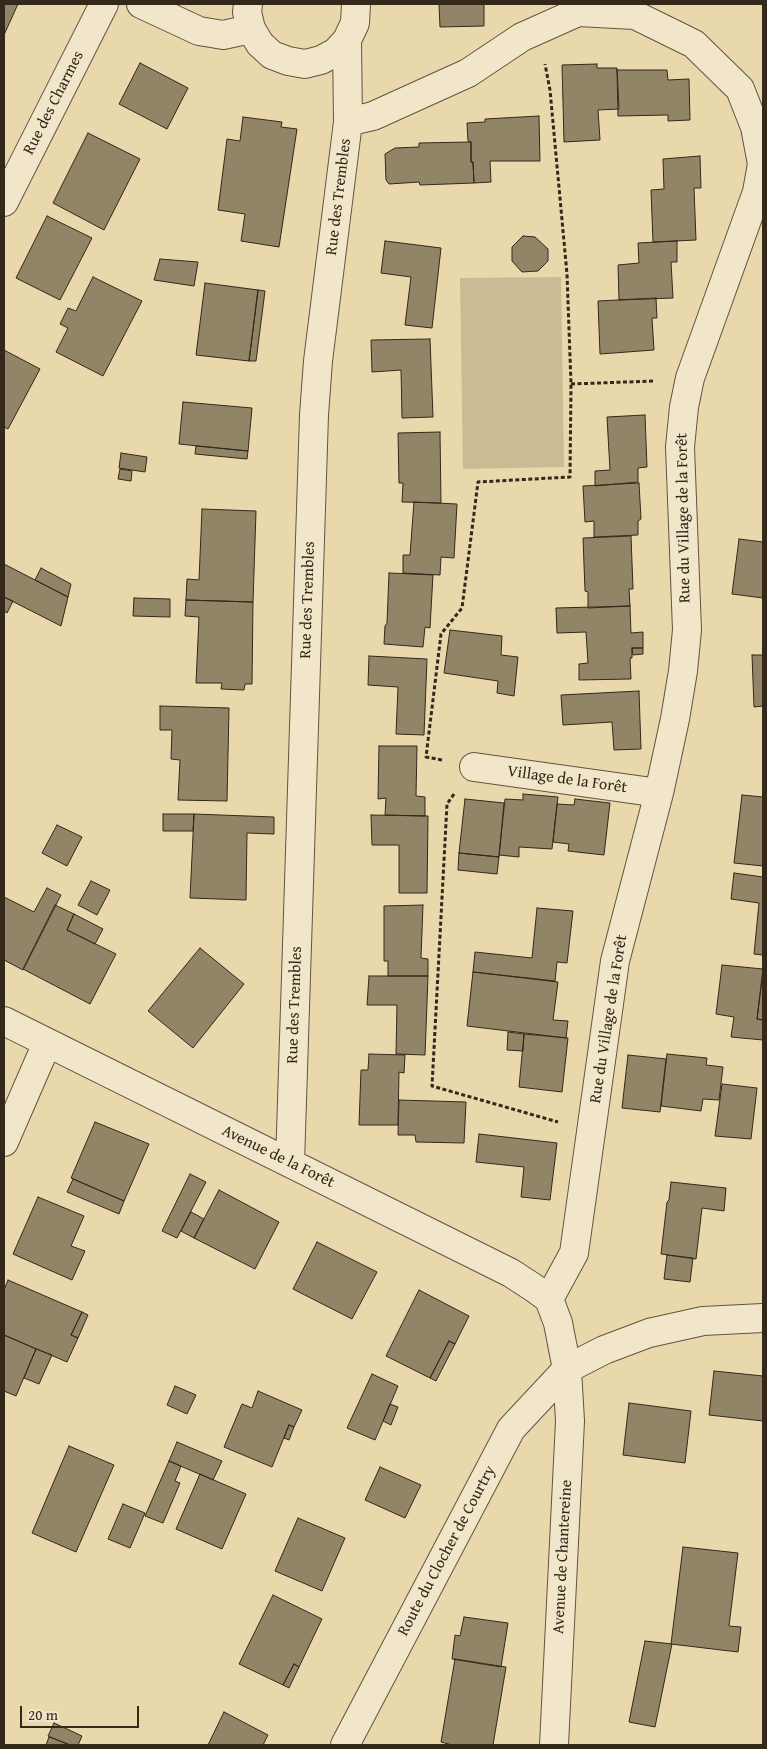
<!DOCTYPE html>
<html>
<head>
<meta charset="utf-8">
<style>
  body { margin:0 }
  #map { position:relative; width:767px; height:1749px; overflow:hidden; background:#ead8ad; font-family:"Gentium Book Plus",serif }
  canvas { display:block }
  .frame { position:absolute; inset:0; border:5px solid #33281a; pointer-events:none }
  .scale { position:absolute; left:20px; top:1706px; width:119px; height:22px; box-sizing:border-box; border:2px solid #33281a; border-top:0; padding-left:6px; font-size:15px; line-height:18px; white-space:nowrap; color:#33281a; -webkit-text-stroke:4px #f1e6ca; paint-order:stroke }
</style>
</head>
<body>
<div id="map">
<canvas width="767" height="1749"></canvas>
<div class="frame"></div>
<div class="scale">20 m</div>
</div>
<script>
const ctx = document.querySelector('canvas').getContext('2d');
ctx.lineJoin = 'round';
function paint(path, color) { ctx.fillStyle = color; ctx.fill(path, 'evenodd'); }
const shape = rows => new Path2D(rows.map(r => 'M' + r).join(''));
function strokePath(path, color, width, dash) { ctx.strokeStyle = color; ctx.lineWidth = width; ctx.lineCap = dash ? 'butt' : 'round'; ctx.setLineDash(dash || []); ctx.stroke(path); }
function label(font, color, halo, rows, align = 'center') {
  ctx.font = font + ' "Gentium Book Plus",serif'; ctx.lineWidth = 4; ctx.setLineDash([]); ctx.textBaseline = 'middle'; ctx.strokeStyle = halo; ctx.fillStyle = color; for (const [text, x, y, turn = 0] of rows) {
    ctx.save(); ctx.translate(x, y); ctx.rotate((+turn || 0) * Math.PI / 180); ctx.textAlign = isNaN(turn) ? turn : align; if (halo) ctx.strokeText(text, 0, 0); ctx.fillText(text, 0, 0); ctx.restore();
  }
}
paint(shape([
  [561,277,564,467,463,469,460,278]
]), '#cbba94');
const building = shape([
  [4,4,18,4,4,35,4,4],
  [439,4,484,4,484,26,440,27,439,4],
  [140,63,188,88,167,129,119,104,140,63],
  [597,64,597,68,617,68,619,109,598,110,600,140,564,142,562,65,597,64],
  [617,70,667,70,668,80,689,79,690,120,668,121,668,115,618,116,617,70],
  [539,116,540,161,490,161,491,182,474,183,473,162,471,162,471,142,468,141,467,123,485,122,485,119,539,116],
  [243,117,282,122,281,127,297,129,279,247,241,241,245,214,218,210,227,139,240,141,243,117],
  [88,133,140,159,104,230,53,203,88,133],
  [471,142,471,162,473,162,474,183,420,185,419,182,389,184,386,180,385,154,395,148,419,147,419,143,471,142],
  [700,156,701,188,694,188,696,240,653,242,651,190,664,189,663,159,700,156],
  [47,216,92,238,60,300,16,278,47,216],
  [523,236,535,237,548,249,548,261,538,271,522,272,512,261,512,247,523,236],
  [385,241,441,248,432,328,405,325,411,277,381,273,385,241],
  [677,241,677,262,671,262,673,298,619,300,618,265,639,263,638,243,677,241],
  [160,259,198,262,194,286,154,280,160,259],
  [93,277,142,301,103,376,56,352,68,328,60,324,68,308,76,311,93,277],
  [205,283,258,290,249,361,196,355,205,283],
  [258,290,265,291,256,361,249,361,258,290],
  [656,298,657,318,652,318,654,350,600,354,598,301,656,298],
  [430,339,433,417,402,418,401,370,372,372,371,340,430,339],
  [4,350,40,369,8,429,4,427,4,350],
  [183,402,252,408,248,451,179,444,183,402],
  [645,415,647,467,638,468,638,482,595,486,595,471,610,470,607,417,645,415],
  [440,432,441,503,402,502,403,483,399,483,398,433,440,432],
  [196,446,248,451,247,459,195,454,196,446],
  [121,453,147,457,145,472,119,468,121,453],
  [120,469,132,471,131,481,118,479,120,469],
  [639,483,641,519,638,521,638,535,594,537,594,521,585,522,583,486,639,483],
  [414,502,457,504,454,558,441,557,440,575,403,573,403,555,410,555,414,502],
  [202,509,256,511,253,602,186,600,187,579,199,580,202,509],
  [631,536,633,589,629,589,630,606,588,608,588,592,585,591,583,538,631,536],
  [739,539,763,542,763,598,732,594,739,539],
  [4,564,68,597,61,626,4,597,4,564],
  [41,568,71,584,68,597,35,580,41,568],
  [389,573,433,575,430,628,425,627,423,647,384,644,385,626,387,623,389,573],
  [4,597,13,601,7,613,4,611,4,597],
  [134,598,170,599,170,617,133,616,134,598],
  [186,600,253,602,252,684,245,684,244,690,221,689,222,683,196,683,199,617,185,616,186,600],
  [630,606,631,633,643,632,643,648,632,648,632,658,630,658,631,679,579,680,579,664,588,663,586,632,557,633,556,608,630,606],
  [450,630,502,636,501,655,518,657,514,696,497,693,498,681,444,673,450,630],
  [632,648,643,648,643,654,633,655,632,648],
  [752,655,763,655,763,706,754,707,752,655],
  [369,656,427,659,424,735,396,734,398,687,368,685,369,656],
  [639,691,641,749,614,750,612,722,563,725,561,695,639,691],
  [160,706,229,708,227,801,178,800,180,760,171,759,172,730,160,730,160,706],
  [379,746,417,746,416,796,425,797,425,816,385,815,386,798,378,799,379,746],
  [523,794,558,797,552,849,519,847,519,857,499,855,505,799,523,800,523,794],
  [742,795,763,797,763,866,734,863,742,795],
  [465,799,504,803,499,857,459,853,465,799],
  [575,799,610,803,604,855,568,851,569,844,553,842,557,804,574,805,575,799],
  [163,814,194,814,193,831,163,831,163,814],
  [194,814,274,817,274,834,247,833,246,900,190,898,194,814],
  [371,815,428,816,427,893,399,893,399,845,372,845,371,815],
  [57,825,82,837,67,866,42,853,57,825],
  [459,853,499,857,497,874,458,870,459,853],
  [734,873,763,877,763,955,754,954,759,903,731,899,734,873],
  [91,881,110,890,97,915,78,905,91,881],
  [47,888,61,895,23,970,4,960,4,897,34,912,47,888],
  [55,905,74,914,67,930,116,954,90,1004,23,969,55,905],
  [423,905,421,958,428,959,428,976,388,976,388,961,384,961,384,906,423,905],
  [537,908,573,911,567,963,557,962,555,981,473,972,475,952,532,958,537,908],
  [74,914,103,929,95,944,67,930,74,914],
  [200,948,244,984,193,1048,148,1011,200,948],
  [722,965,763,969,757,1019,763,1020,763,1040,731,1037,734,1017,716,1014,722,965],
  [763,971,763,1020,757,1019,763,971],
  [473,972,558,982,553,1020,568,1021,566,1038,467,1026,473,972],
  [369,976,428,976,425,1055,396,1054,397,1005,367,1005,369,976],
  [508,1032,524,1034,523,1051,507,1050,508,1032],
  [524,1034,568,1038,562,1092,519,1087,524,1034],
  [369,1054,405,1055,404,1073,399,1072,398,1125,359,1125,361,1070,368,1070,369,1054],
  [667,1054,707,1058,706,1065,723,1067,719,1100,703,1099,701,1111,661,1106,667,1054],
  [628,1055,666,1059,660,1112,622,1108,628,1055],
  [722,1084,757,1088,751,1139,715,1136,722,1084],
  [399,1100,466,1102,464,1143,416,1142,415,1135,398,1135,399,1100],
  [95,1122,149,1144,124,1201,71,1178,95,1122],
  [479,1134,557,1143,550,1200,521,1197,524,1167,476,1162,479,1134],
  [190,1174,206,1182,177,1238,162,1231,190,1174],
  [73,1179,124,1201,119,1214,67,1192,73,1179],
  [671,1182,726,1188,724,1211,702,1208,696,1259,661,1254,667,1202,669,1200,671,1182],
  [219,1190,279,1222,255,1269,194,1238,219,1190],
  [38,1197,84,1216,71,1246,85,1251,72,1280,13,1254,38,1197],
  [191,1212,204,1219,194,1238,181,1231,191,1212],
  [317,1242,377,1272,352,1319,293,1289,317,1242],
  [667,1255,693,1258,690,1282,664,1279,667,1255],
  [8,1280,82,1312,71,1335,78,1338,67,1362,4,1335,4,1290,8,1280],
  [419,1290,469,1316,455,1344,449,1341,430,1378,386,1356,419,1290],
  [82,1312,88,1315,78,1338,71,1335,82,1312],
  [4,1335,36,1349,16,1396,4,1391,4,1335],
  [449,1341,455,1344,436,1381,430,1378,449,1341],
  [36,1349,52,1355,39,1384,24,1378,36,1349],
  [714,1371,763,1376,763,1421,709,1415,714,1371],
  [372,1374,398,1386,375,1440,347,1428,372,1374],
  [175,1386,196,1395,187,1414,167,1405,175,1386],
  [258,1391,302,1410,294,1427,289,1425,272,1467,224,1447,242,1404,252,1408,258,1391],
  [629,1403,691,1411,685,1463,623,1455,629,1403],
  [390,1404,398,1407,391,1425,383,1421,390,1404],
  [289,1425,294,1427,289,1440,284,1438,289,1425],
  [177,1442,222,1461,213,1480,169,1461,177,1442],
  [69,1446,114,1465,76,1552,32,1533,69,1446],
  [169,1461,181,1466,175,1481,180,1483,163,1523,145,1516,169,1461],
  [380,1467,421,1485,405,1518,365,1500,380,1467],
  [200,1474,246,1494,222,1549,176,1529,200,1474],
  [123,1504,145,1513,130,1548,108,1539,123,1504],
  [298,1518,345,1538,322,1591,275,1571,298,1518],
  [683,1547,738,1553,729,1626,741,1627,738,1652,671,1644,683,1547],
  [273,1595,322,1619,299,1667,294,1664,283,1685,239,1664,273,1595],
  [464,1617,508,1623,501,1667,452,1659,455,1635,460,1636,464,1617],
  [645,1641,672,1644,655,1727,629,1722,645,1641],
  [455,1659,506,1667,493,1745,452,1745,441,1742,455,1659],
  [294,1664,299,1667,289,1688,283,1685,294,1664],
  [224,1712,268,1735,263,1745,208,1745,224,1712],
  [54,1723,82,1736,78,1745,70,1745,48,1736,54,1723],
  [49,1737,52,1738,70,1745,46,1745,49,1737]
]);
paint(building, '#928466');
strokePath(building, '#33281a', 1);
const minor = shape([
  [141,4,199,31,223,35,251,29],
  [248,4,247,12,251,29,260,44,272,55,288,61,305,64,321,60,336,52,347,40,355,23,356,4],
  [348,122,373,116,468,73,522,37,578,12,635,15,694,44,740,89,755,127,762,164,757,192,690,378,684,407,680,447,687,630,683,671,675,719,659,793,615,961,574,1253,549,1299],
  [4,202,104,4],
  [474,767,659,793],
  [4,1021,511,1273,534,1288,549,1299],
  [4,1142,47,1043],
  [290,1163,314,415,318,361,348,122,347,40],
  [549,1299,558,1323,567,1369,570,1421,554,1745],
  [345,1745,511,1429,567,1369,604,1350,649,1333,703,1321,763,1318]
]);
strokePath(minor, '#61543f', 30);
strokePath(shape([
  [571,384,654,381],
  [442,760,426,757,441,634,462,608,478,482,570,477,571,384,567,274,550,90,545,64],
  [454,794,447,804,432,1086,558,1122]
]), '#33281a', 3, [4, 2.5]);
strokePath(minor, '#f1e6ca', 28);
label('16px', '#33281a', '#f1e6ca', [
  ["Rue des Charmes",54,103,-63],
  ["Rue des Trembles",339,197,-83],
  ["Rue du Village de la Forêt",684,518,-91],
  ["Rue des Trembles",308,600,-88],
  ["Village de la Forêt",567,780,8],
  ["Rue des Trembles",295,1005,-88],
  ["Rue du Village de la Forêt",609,1019,-81],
  ["Avenue de la Forêt",278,1157,26],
  ["Route du Clocher de Courtry",447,1551,-62],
  ["Avenue de Chantereine",563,1557,-87]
]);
</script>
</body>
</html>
